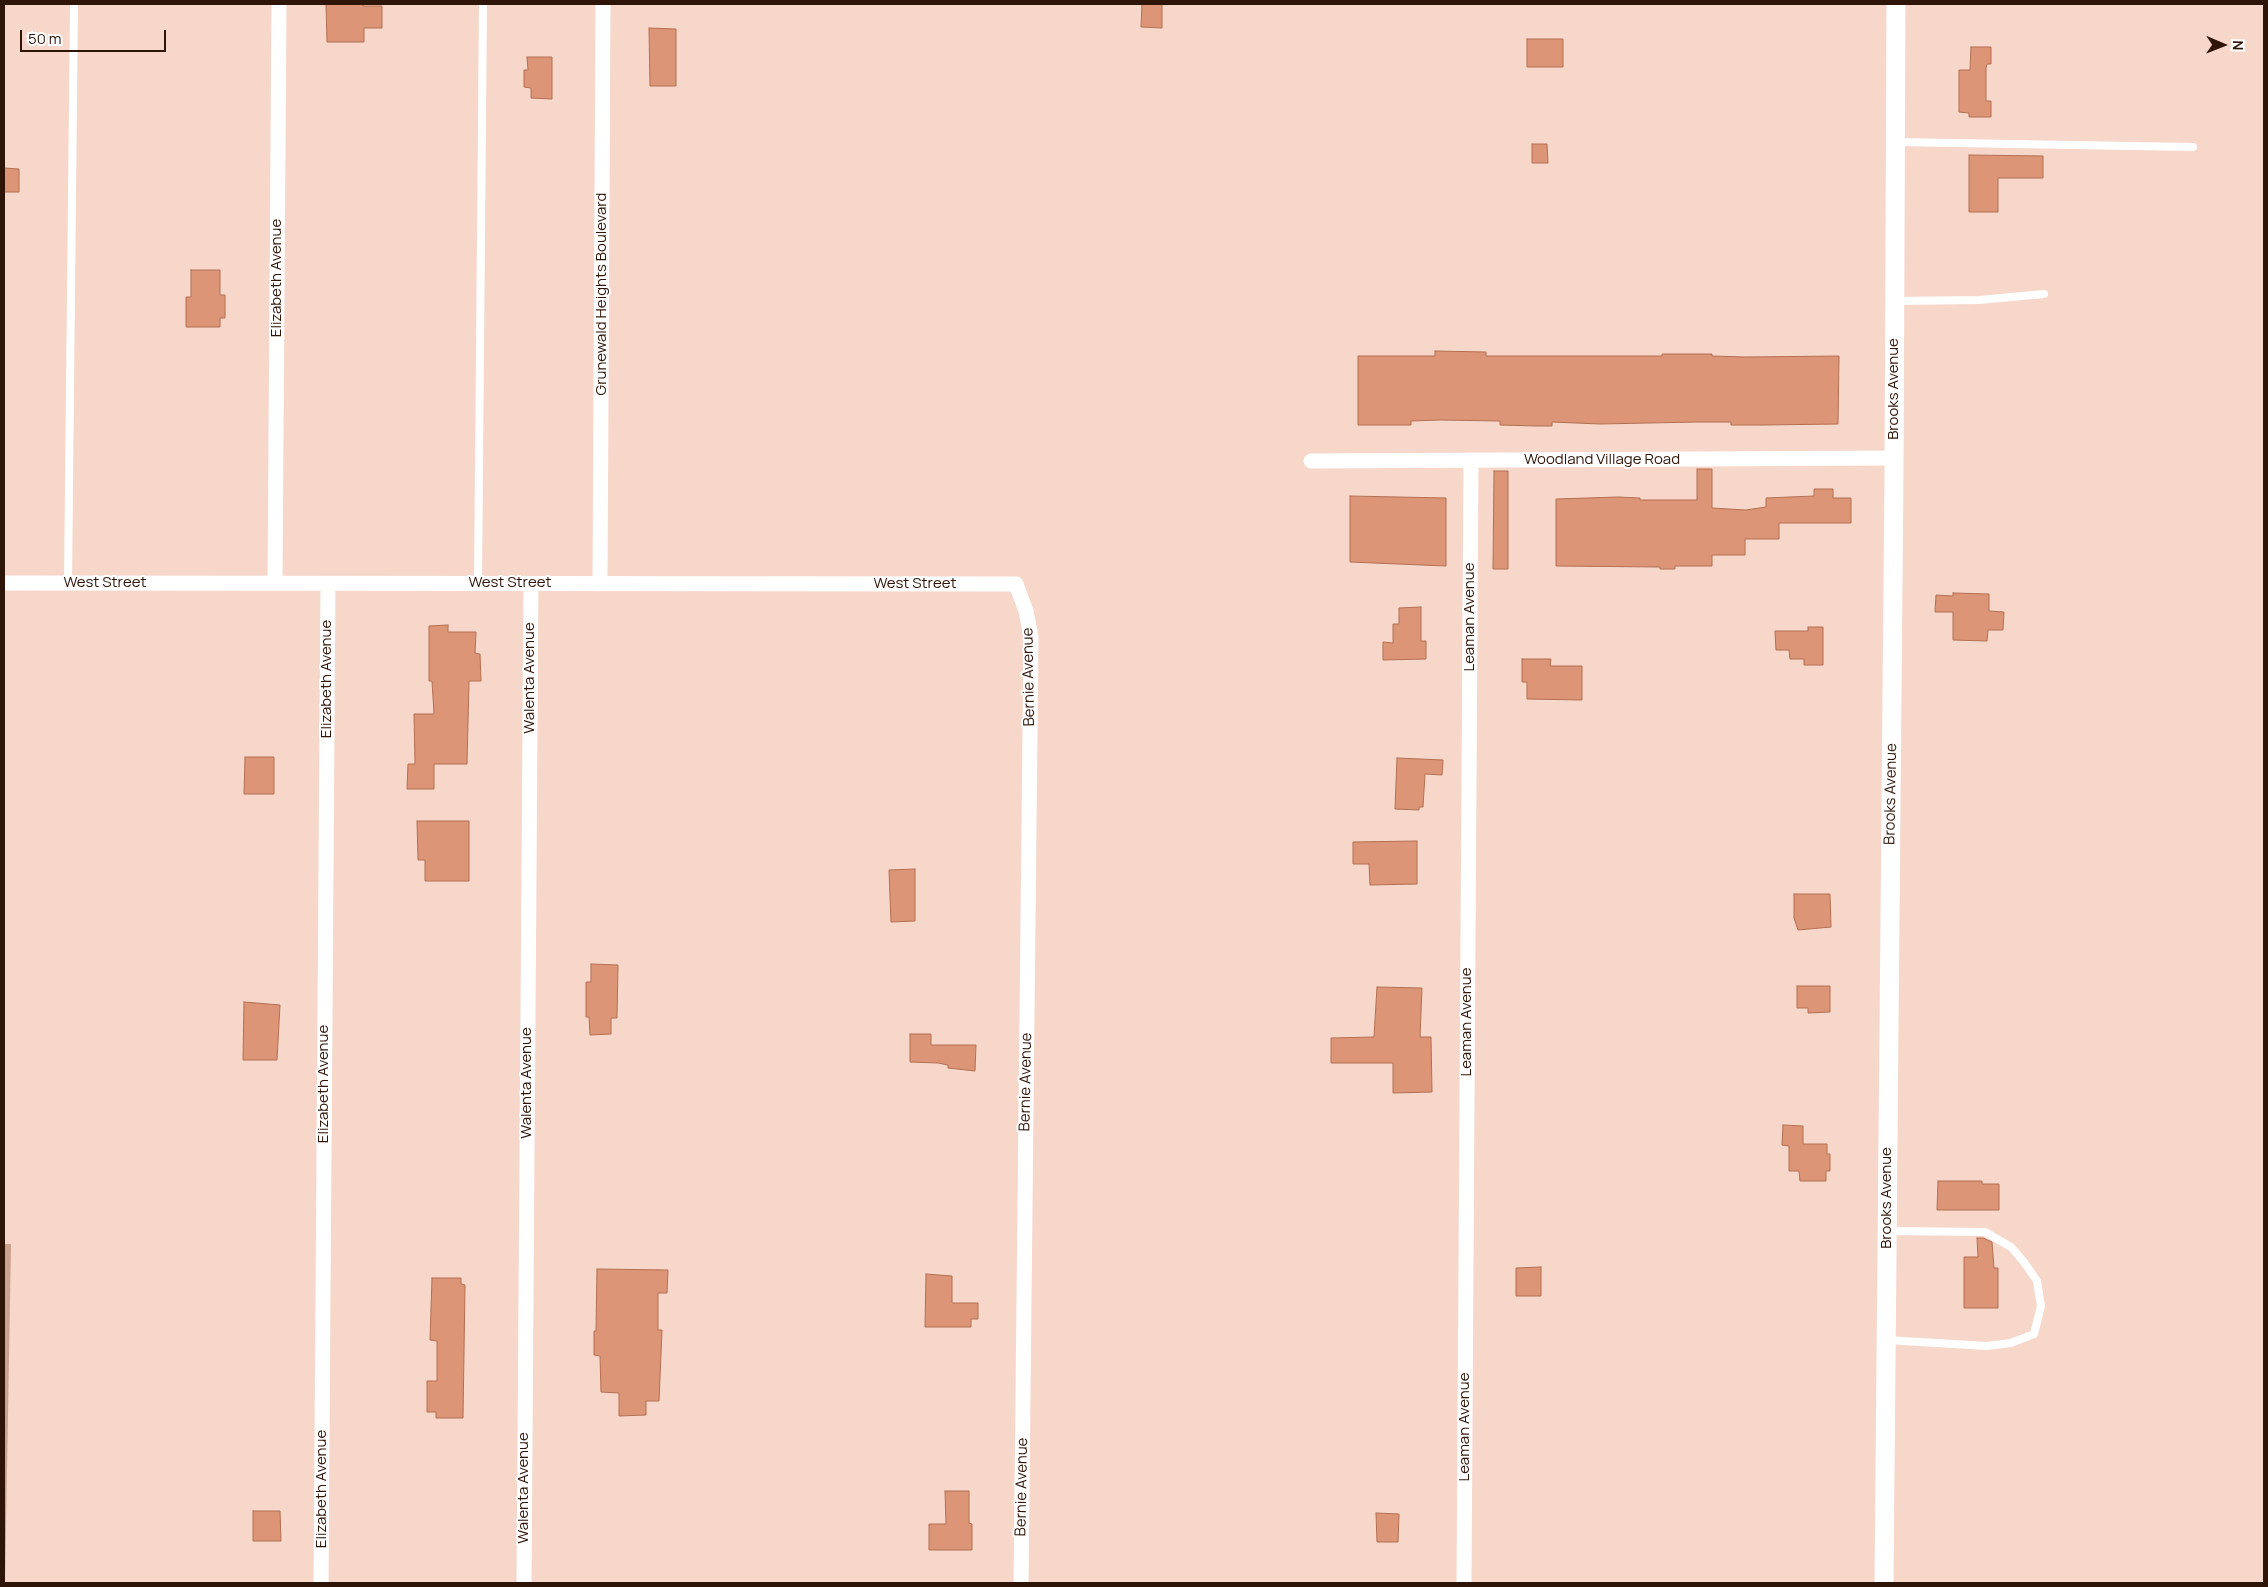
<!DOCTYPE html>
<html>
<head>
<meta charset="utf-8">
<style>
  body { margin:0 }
  #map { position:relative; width:2268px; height:1587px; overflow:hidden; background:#f6d7ca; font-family:Manrope,sans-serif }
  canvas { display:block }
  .frame { position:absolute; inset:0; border:5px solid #2f1408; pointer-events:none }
  .north { position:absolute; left:2198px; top:20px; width:50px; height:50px; -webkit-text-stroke:4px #fff; paint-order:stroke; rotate:91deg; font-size:14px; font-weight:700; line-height:20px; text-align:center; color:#2f1408 }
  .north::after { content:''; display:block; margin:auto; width:18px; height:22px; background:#2f1408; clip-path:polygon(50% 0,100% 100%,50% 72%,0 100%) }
  .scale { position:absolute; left:20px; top:30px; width:146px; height:22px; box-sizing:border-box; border:2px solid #2f1408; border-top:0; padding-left:6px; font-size:15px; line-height:18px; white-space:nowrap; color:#2f1408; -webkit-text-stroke:4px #fff; paint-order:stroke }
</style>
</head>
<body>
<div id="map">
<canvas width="2268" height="1587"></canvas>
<div class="frame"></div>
<div class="north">N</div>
<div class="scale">50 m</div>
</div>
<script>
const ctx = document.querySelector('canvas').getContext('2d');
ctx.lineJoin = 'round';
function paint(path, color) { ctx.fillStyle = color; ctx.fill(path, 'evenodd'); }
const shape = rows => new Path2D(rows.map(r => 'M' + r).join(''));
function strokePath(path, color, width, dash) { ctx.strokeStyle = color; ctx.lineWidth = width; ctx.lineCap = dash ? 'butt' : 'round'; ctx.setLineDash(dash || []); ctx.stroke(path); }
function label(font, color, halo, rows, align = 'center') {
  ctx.font = font + ' Manrope,sans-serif'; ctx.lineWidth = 4; ctx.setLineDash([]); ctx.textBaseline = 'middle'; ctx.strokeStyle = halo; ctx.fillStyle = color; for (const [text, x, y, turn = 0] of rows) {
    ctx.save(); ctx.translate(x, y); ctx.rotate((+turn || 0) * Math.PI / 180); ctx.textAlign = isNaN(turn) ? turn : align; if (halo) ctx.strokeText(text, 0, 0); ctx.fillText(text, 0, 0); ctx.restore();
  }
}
paint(shape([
  [4,1244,11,1244,5,1583,4,1583]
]), '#cba18f');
const building = shape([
  [326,4,363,4,363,6,382,6,382,28,364,28,364,42,327,42,326,4],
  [1142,4,1162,4,1162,28,1141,27,1142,4],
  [649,28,676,29,676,86,650,86,649,28],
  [1527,39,1563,39,1563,67,1527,67,1527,39],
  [1971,47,1991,47,1991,64,1987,64,1986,68,1986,101,1991,101,1991,117,1969,117,1969,113,1959,112,1959,70,1970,70,1971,47],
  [527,57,552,57,552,99,531,98,531,88,524,87,524,70,528,70,527,57],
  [1532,144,1547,144,1548,163,1532,163,1532,144],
  [1969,155,2043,156,2043,178,1998,178,1998,212,1969,212,1969,155],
  [4,168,19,169,19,192,4,192,4,168],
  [191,270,220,270,220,295,225,295,225,318,220,318,220,327,186,327,186,297,191,297,191,270],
  [1435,351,1486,352,1486,356,1662,356,1662,354,1712,354,1712,356,1746,357,1839,356,1838,424,1762,425,1731,425,1731,422,1697,422,1600,424,1552,422,1552,426,1537,426,1500,425,1500,421,1441,420,1411,421,1411,425,1358,425,1358,356,1435,356,1435,351],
  [1697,469,1712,469,1712,508,1746,510,1766,507,1766,498,1814,496,1814,489,1833,489,1833,498,1851,498,1851,523,1779,523,1779,539,1745,539,1745,555,1712,555,1712,566,1675,566,1675,569,1660,569,1660,567,1556,566,1556,499,1618,497,1640,498,1640,500,1697,500,1697,469],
  [1494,471,1508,471,1508,569,1493,569,1494,471],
  [1350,496,1446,498,1446,566,1350,562,1350,496],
  [1953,593,1989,594,1989,611,2004,612,2003,630,1988,630,1987,641,1953,640,1953,612,1935,612,1936,595,1953,596,1953,593],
  [1421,607,1421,641,1426,641,1426,659,1383,660,1383,642,1393,643,1393,624,1399,624,1399,608,1421,607],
  [448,625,448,632,476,632,475,653,480,654,481,681,469,681,467,764,434,764,434,789,407,789,408,764,415,764,414,714,434,714,432,681,429,681,429,626,448,625],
  [1808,627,1823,627,1823,665,1804,665,1804,659,1790,659,1789,650,1776,650,1775,631,1808,631,1808,627],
  [1522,659,1551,659,1550,666,1582,666,1582,700,1527,699,1527,682,1522,682,1522,659],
  [245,757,274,757,274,794,244,794,245,757],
  [1397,758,1443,760,1442,775,1425,774,1423,807,1419,807,1419,810,1395,809,1397,758],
  [417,821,469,821,469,881,425,881,425,860,418,860,417,821],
  [1417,841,1417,884,1370,885,1369,864,1353,864,1353,842,1417,841],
  [915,869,915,921,891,922,889,870,915,869],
  [1794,894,1830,894,1831,927,1798,930,1794,918,1794,894],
  [591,964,618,965,617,1018,611,1018,611,1034,590,1035,589,1017,586,1017,586,982,591,982,591,964],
  [1797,986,1830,986,1830,1012,1808,1013,1808,1008,1797,1008,1797,986],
  [1377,987,1422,988,1420,1037,1431,1037,1432,1092,1393,1093,1393,1063,1331,1063,1331,1038,1374,1037,1377,987],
  [244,1002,280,1005,277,1060,243,1060,244,1002],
  [910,1034,931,1034,931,1045,976,1045,975,1071,948,1068,948,1065,938,1063,910,1062,910,1034],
  [1783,1125,1803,1126,1803,1144,1827,1144,1827,1154,1830,1154,1830,1171,1826,1171,1826,1181,1800,1181,1799,1171,1789,1171,1789,1146,1782,1145,1783,1125],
  [1938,1181,1982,1181,1982,1184,1999,1184,1999,1210,1937,1210,1938,1181],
  [1977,1238,1983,1238,1992,1242,1994,1268,1998,1268,1998,1308,1964,1308,1964,1257,1978,1257,1977,1238],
  [1541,1267,1541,1296,1516,1296,1516,1268,1541,1267],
  [597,1269,668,1270,667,1293,658,1293,658,1330,662,1330,659,1401,646,1401,646,1415,619,1416,619,1393,601,1392,600,1356,594,1355,594,1331,596,1331,597,1269],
  [926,1274,952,1276,952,1303,978,1303,978,1319,971,1319,971,1327,925,1327,926,1274],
  [432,1278,461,1278,461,1284,465,1285,463,1418,436,1418,436,1412,427,1412,427,1381,437,1381,437,1341,430,1340,432,1278],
  [945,1491,969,1491,969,1523,972,1524,972,1550,929,1550,929,1524,946,1524,945,1491],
  [253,1511,280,1511,281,1541,253,1541,253,1511],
  [1376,1513,1399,1514,1398,1542,1377,1542,1376,1513]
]);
paint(building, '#dc9576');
strokePath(building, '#b46f52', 1);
strokePath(shape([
  [1895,142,2193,147],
  [1894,301,1979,300,2044,294],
  [68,583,74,4],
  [478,583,483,4],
  [1886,1340,1987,1346,2011,1343,2034,1334,2041,1306,2037,1281,2024,1262,2011,1247,1985,1232,1887,1231]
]), '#fff', 8);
strokePath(shape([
  [1311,461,1894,458],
  [275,582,279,4],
  [4,583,1016,584,1026,611,1031,637,1021,1583],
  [600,584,603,4],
  [321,1583,328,584],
  [524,1583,531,584],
  [1464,1583,1471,460]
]), '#fff', 15);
strokePath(shape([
  [1884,1583,1894,473,1896,4]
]), '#fff', 19);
label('15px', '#2f1408', '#fff', [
  ["Elizabeth Avenue",277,278,-90],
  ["Grunewald Heights Boulevard",602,294,-90],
  ["Brooks Avenue",1894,389,-90],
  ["Woodland Village Road",1602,460],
  ["West Street",105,583],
  ["West Street",510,583],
  ["West Street",915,584],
  ["Leaman Avenue",1470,617,-90],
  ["Bernie Avenue",1029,677,-91],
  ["Walenta Avenue",530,678,-90],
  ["Elizabeth Avenue",327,679,-90],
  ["Brooks Avenue",1891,794,-89],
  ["Leaman Avenue",1467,1022,-90],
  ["Bernie Avenue",1026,1082,-89],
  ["Walenta Avenue",527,1083,-90],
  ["Elizabeth Avenue",324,1084,-90],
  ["Brooks Avenue",1887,1198,-90],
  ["Leaman Avenue",1465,1427,-90],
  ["Bernie Avenue",1022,1487,-89],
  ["Walenta Avenue",524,1488,-90],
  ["Elizabeth Avenue",322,1489,-90]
]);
</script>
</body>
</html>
